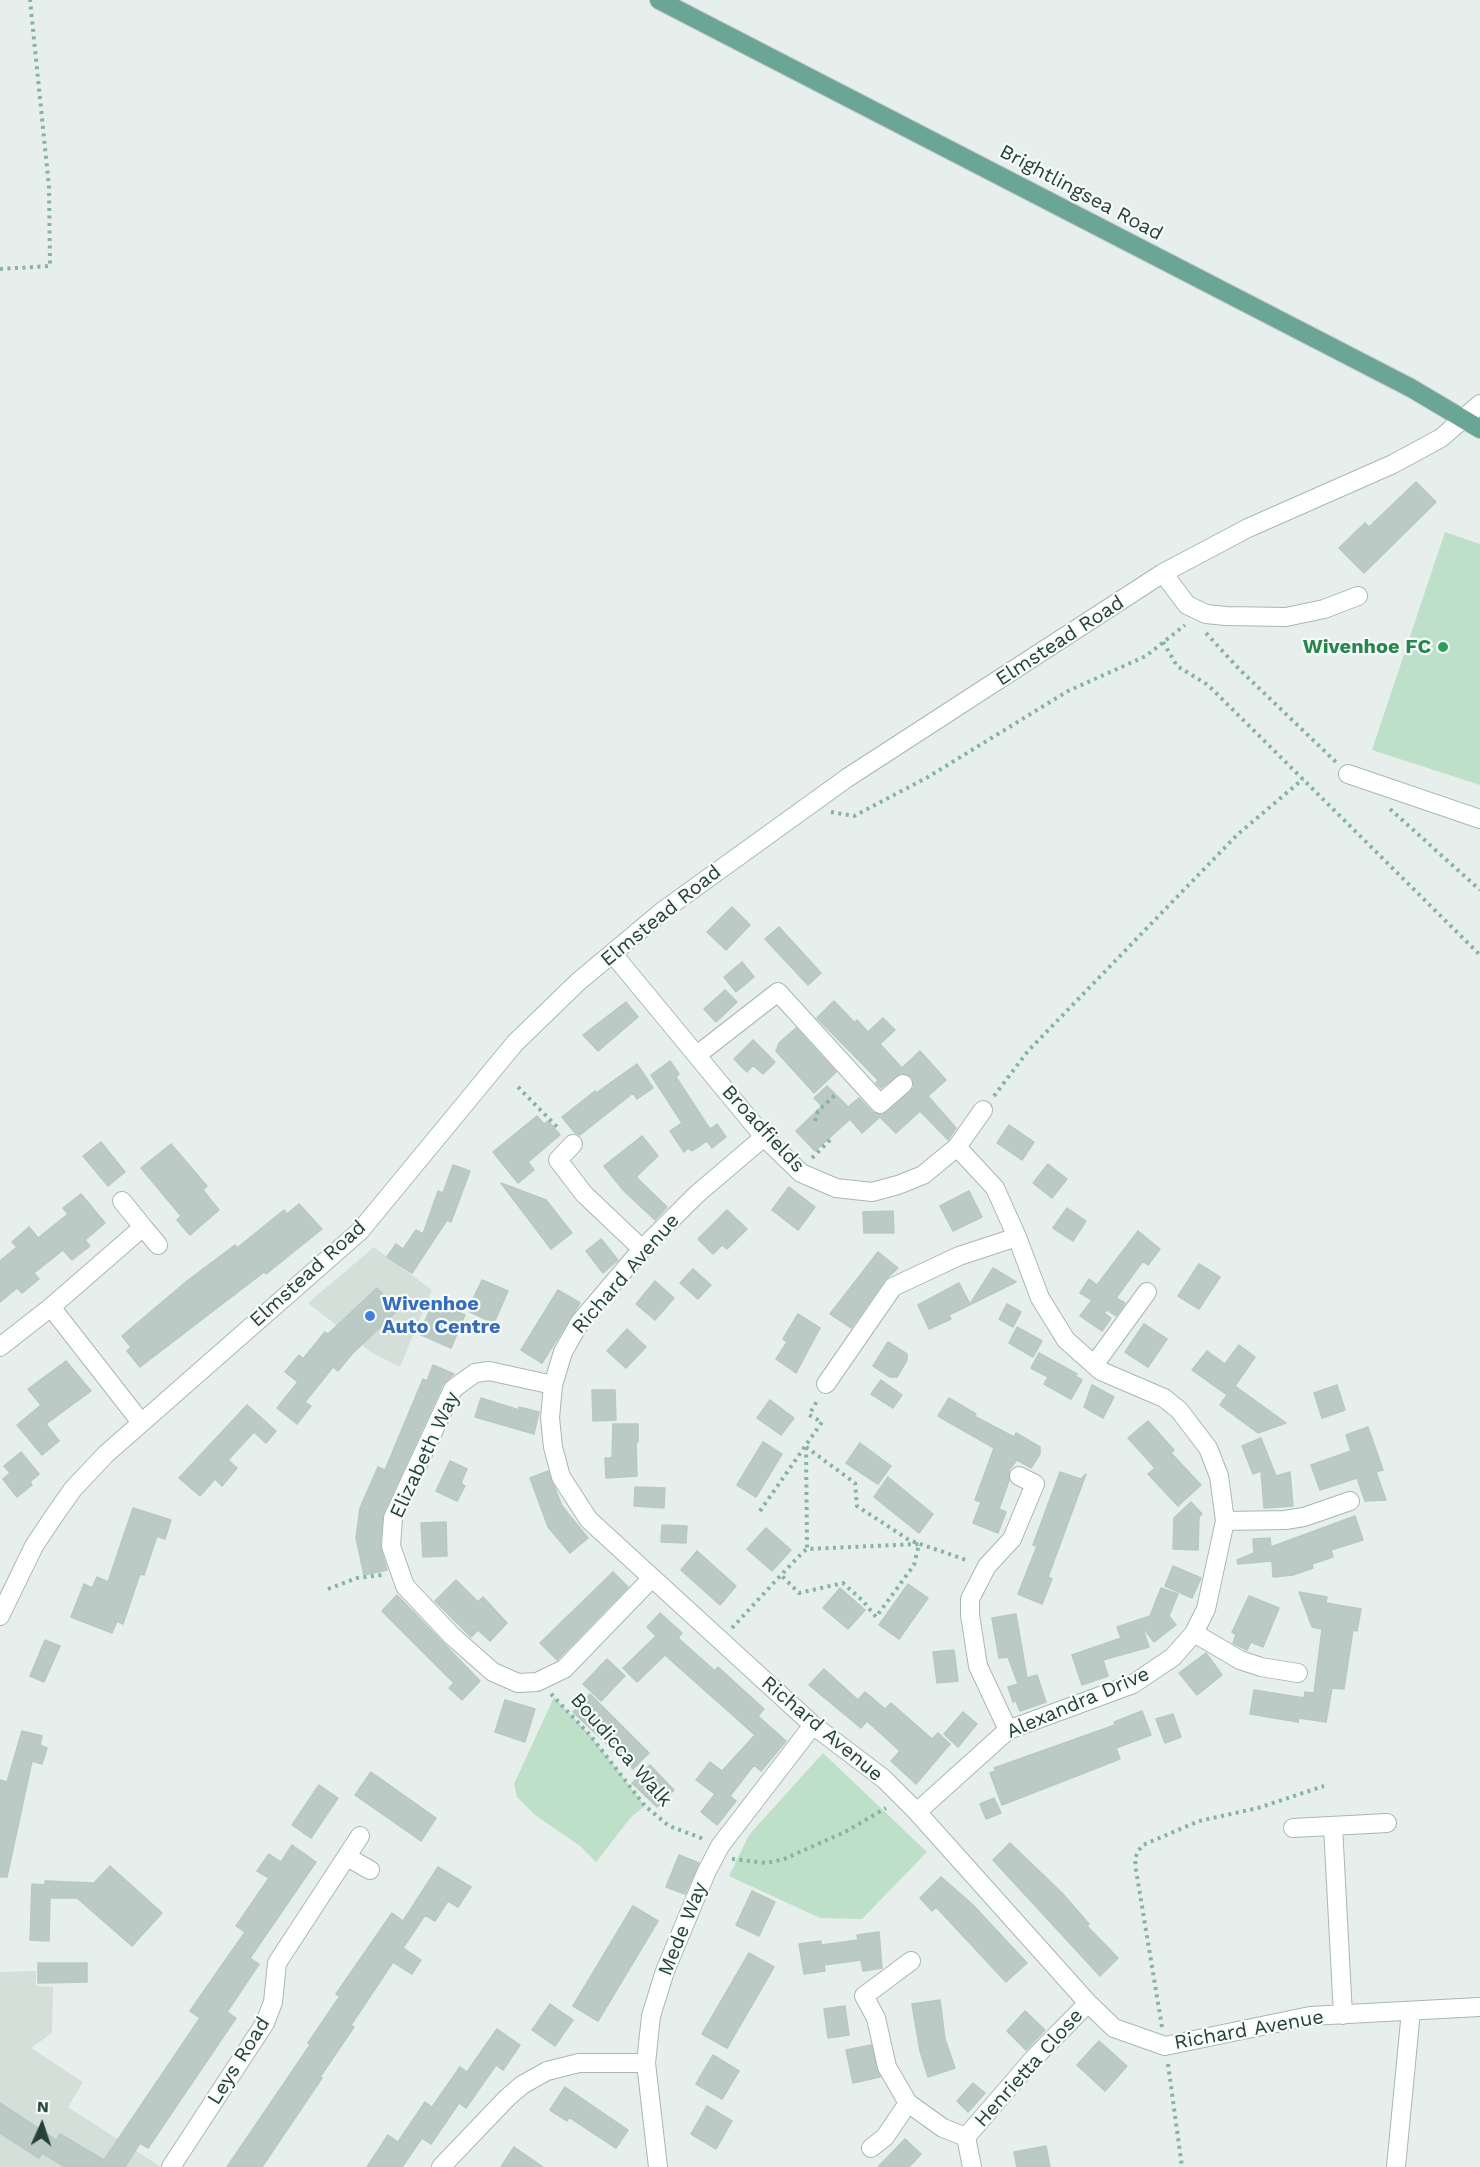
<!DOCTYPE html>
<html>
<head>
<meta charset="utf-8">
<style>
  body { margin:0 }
  #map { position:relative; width:1480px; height:2167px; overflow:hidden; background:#e6efeb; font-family:"Work Sans",sans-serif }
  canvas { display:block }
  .north { position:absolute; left:12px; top:2095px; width:60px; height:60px; -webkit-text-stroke:4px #f7fbf9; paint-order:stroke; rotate:3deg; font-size:16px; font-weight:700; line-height:24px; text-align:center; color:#24423a }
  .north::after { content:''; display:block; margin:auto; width:21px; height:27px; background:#24423a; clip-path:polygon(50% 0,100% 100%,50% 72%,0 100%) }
</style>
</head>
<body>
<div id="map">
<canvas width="1480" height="2167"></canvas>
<div class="north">N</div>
</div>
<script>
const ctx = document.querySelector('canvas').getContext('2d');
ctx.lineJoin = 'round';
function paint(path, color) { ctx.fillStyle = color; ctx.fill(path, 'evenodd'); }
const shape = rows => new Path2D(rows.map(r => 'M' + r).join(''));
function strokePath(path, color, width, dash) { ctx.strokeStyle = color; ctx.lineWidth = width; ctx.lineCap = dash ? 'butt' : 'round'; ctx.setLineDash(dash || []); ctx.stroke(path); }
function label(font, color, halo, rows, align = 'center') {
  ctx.font = font + ' "Work Sans",sans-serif'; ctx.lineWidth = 4.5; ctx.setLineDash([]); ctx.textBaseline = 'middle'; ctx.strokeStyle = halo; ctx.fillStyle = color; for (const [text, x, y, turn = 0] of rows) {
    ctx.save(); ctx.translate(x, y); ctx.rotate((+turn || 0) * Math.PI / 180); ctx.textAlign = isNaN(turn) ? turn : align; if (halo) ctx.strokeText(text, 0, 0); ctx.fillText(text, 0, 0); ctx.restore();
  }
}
paint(shape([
  [374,1247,432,1290,400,1367,369,1351,308,1303],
  [36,1971,36,1986,53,1987,52,2033,31,2048,83,2082,68,2107,161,2167,0,2167,0,1972]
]), '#d4dfda');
paint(shape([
  [1445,532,1480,544,1480,785,1372,750],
  [554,1697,590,1735,645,1806,631,1817,596,1862,580,1846,535,1815,517,1797,514,1784],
  [823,1753,927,1852,862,1919,820,1918,729,1876,749,1835]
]), '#bfe0c8');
const building = shape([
  [1416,482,1436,502,1364,573,1339,548,1365,523,1369,527,1416,482],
  [732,907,750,925,726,950,707,932,732,907],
  [779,927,821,973,808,985,765,939,779,927],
  [742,962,754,977,736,992,724,977,742,962],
  [725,990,737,1002,716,1022,704,1009,725,990],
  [834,1001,855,1023,857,1020,868,1032,883,1018,895,1030,880,1044,902,1068,920,1051,946,1080,928,1096,956,1128,948,1140,920,1111,896,1133,880,1117,862,1133,850,1119,815,1151,796,1131,822,1106,814,1098,827,1086,848,1107,859,1098,872,1112,882,1115,914,1087,912,1077,901,1073,881,1088,876,1083,878,1080,817,1018,834,1001],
  [626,1002,638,1017,598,1051,583,1035,626,1002],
  [796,1028,836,1072,814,1093,776,1051,779,1043,796,1028],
  [753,1040,775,1062,763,1074,753,1065,747,1072,734,1059,753,1040],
  [670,1061,679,1074,676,1077,710,1129,717,1124,726,1137,712,1148,707,1141,692,1151,688,1148,684,1152,670,1131,682,1123,651,1075,670,1061],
  [637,1064,653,1088,637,1099,633,1093,580,1135,575,1133,562,1117,595,1091,596,1093,637,1064],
  [537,1116,544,1124,548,1121,560,1135,528,1162,534,1170,518,1183,493,1152,537,1116],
  [1009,1125,1034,1142,1022,1160,997,1143,1009,1125],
  [642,1136,658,1156,636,1177,667,1207,655,1220,623,1190,604,1166,642,1136],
  [101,1142,125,1172,108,1186,83,1156,101,1142],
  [171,1144,207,1186,203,1190,219,1210,190,1235,177,1220,181,1216,141,1168,171,1144],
  [1048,1164,1067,1179,1052,1198,1033,1183,1048,1164],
  [453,1165,470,1171,451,1222,447,1220,412,1273,387,1257,396,1244,403,1249,416,1230,423,1234,438,1191,443,1193,453,1165],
  [501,1183,546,1200,572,1233,551,1249,501,1183],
  [789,1187,815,1207,798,1230,772,1210,789,1187],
  [969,1191,982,1217,953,1231,940,1206,969,1191],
  [81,1194,105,1223,85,1240,90,1246,72,1260,63,1250,34,1273,39,1279,22,1293,17,1288,0,1302,0,1261,17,1247,12,1242,29,1227,38,1238,68,1214,63,1208,81,1194],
  [299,1204,322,1229,266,1274,264,1272,140,1367,127,1351,131,1347,122,1336,187,1281,235,1245,237,1248,284,1210,287,1214,299,1204],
  [1067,1208,1086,1221,1073,1241,1053,1228,1067,1208],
  [727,1210,747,1229,727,1249,722,1245,713,1254,698,1239,727,1210],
  [893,1211,894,1233,864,1233,863,1212,893,1211],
  [1138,1231,1160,1249,1148,1265,1143,1261,1116,1298,1125,1303,1116,1316,1107,1310,1104,1313,1111,1318,1102,1331,1080,1316,1092,1300,1080,1293,1089,1279,1097,1285,1138,1231],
  [601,1239,618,1260,603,1273,586,1251,601,1239],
  [878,1252,898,1268,884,1281,851,1328,830,1314,878,1252],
  [1199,1264,1220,1277,1199,1309,1178,1296,1199,1264],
  [993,1268,1016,1282,949,1315,951,1319,929,1329,918,1305,959,1283,970,1304,993,1268],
  [693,1269,711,1285,698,1299,680,1283,693,1269],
  [482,1280,508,1291,494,1323,470,1312,470,1305,482,1280],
  [655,1281,674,1298,655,1320,636,1304,655,1281],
  [377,1288,398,1310,352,1354,338,1371,333,1367,305,1402,311,1406,297,1424,277,1408,298,1382,285,1372,299,1355,303,1359,325,1332,328,1334,377,1288],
  [558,1290,580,1303,542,1363,521,1350,558,1290],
  [434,1301,465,1315,451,1348,419,1334,434,1301],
  [1007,1304,1021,1312,1013,1327,999,1319,1007,1304],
  [798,1314,820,1328,796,1373,776,1359,787,1342,783,1339,798,1314],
  [1144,1324,1167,1339,1148,1367,1125,1352,1144,1324],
  [1017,1327,1042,1341,1033,1357,1009,1343,1017,1327],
  [627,1329,646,1347,626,1368,607,1351,627,1329],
  [888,1342,907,1354,907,1360,897,1377,890,1377,873,1366,888,1342],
  [1239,1345,1255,1357,1235,1386,1286,1423,1258,1433,1220,1405,1227,1395,1192,1370,1207,1351,1225,1364,1239,1345],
  [1039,1353,1077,1374,1075,1376,1082,1380,1071,1399,1044,1384,1048,1377,1031,1368,1039,1353],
  [66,1361,91,1391,46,1424,59,1441,42,1455,17,1425,41,1405,28,1389,66,1361],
  [433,1365,454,1374,443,1384,383,1514,380,1546,387,1570,364,1575,356,1538,360,1508,378,1467,385,1470,423,1379,427,1381,433,1365],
  [881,1380,902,1395,893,1408,871,1394,881,1380],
  [1092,1385,1114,1397,1103,1418,1084,1407,1092,1385],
  [1337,1385,1345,1410,1322,1418,1314,1393,1337,1385],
  [592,1390,615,1390,616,1420,593,1421,592,1390],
  [481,1398,519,1410,519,1407,539,1412,534,1434,475,1417,481,1398],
  [949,1398,976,1414,974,1416,1014,1437,1016,1433,1040,1447,1040,1454,1031,1468,1017,1460,1009,1470,1009,1481,999,1509,1006,1512,998,1533,973,1523,981,1502,975,1500,994,1448,938,1416,949,1398],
  [770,1400,794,1418,781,1435,757,1418,770,1400],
  [247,1405,276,1431,266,1443,254,1432,228,1460,237,1468,222,1486,215,1479,200,1496,179,1478,247,1405],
  [1148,1421,1174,1450,1171,1453,1201,1485,1178,1506,1148,1474,1155,1468,1128,1438,1148,1421],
  [613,1424,638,1424,638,1442,636,1442,637,1476,606,1478,605,1458,612,1458,613,1424],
  [1368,1427,1383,1470,1376,1472,1386,1500,1365,1501,1357,1478,1320,1490,1311,1465,1351,1451,1346,1435,1368,1427],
  [1261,1438,1276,1476,1290,1472,1293,1506,1264,1508,1261,1471,1253,1474,1242,1446,1261,1438],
  [763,1442,782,1454,756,1497,737,1485,763,1442],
  [860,1443,891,1466,878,1484,846,1463,860,1443],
  [21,1452,39,1474,30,1482,32,1485,17,1497,3,1479,10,1473,4,1466,21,1452],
  [450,1461,467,1469,461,1483,465,1486,457,1501,436,1491,450,1461],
  [548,1471,562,1506,588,1538,570,1553,548,1527,530,1478,548,1471],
  [1060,1472,1081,1479,1086,1474,1048,1577,1052,1579,1042,1604,1018,1594,1037,1546,1033,1545,1060,1472],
  [888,1477,933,1514,919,1533,874,1497,888,1477],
  [635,1487,665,1488,664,1508,634,1506,635,1487],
  [1191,1502,1202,1514,1199,1517,1198,1550,1173,1549,1174,1518,1191,1502],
  [133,1508,171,1520,165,1539,157,1536,144,1575,140,1574,123,1624,117,1621,112,1633,71,1617,84,1584,92,1588,97,1577,108,1582,133,1508],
  [1355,1516,1363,1540,1331,1550,1333,1557,1312,1564,1313,1568,1293,1575,1273,1577,1272,1561,1238,1564,1237,1560,1254,1553,1253,1539,1270,1538,1271,1547,1355,1516],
  [446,1522,447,1556,423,1557,421,1523,446,1522],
  [662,1525,687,1526,686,1543,661,1542,662,1525],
  [766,1528,791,1550,772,1571,747,1549,766,1528],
  [697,1551,736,1586,720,1605,681,1570,697,1551],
  [1173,1566,1201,1578,1192,1598,1165,1586,1173,1566],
  [613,1572,628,1587,557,1660,540,1643,613,1572],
  [456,1580,478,1602,483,1597,507,1623,490,1641,478,1630,471,1637,435,1601,456,1580],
  [908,1584,928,1598,899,1639,879,1625,908,1584],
  [840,1588,865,1610,848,1629,823,1608,840,1588],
  [1161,1588,1178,1594,1169,1616,1176,1625,1154,1642,1142,1626,1149,1647,1103,1660,1108,1676,1082,1685,1072,1655,1121,1638,1117,1627,1150,1616,1161,1588],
  [1299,1592,1327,1597,1326,1603,1361,1609,1357,1631,1353,1630,1344,1689,1332,1688,1326,1722,1299,1718,1298,1722,1250,1714,1254,1690,1304,1698,1305,1692,1314,1693,1322,1629,1312,1627,1299,1592],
  [397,1595,480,1681,462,1700,449,1688,454,1683,382,1611,397,1595],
  [1249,1596,1279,1608,1263,1647,1251,1642,1247,1650,1233,1643,1236,1635,1232,1632,1249,1596],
  [660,1613,682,1633,678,1638,715,1671,718,1667,764,1709,758,1716,786,1741,761,1771,754,1765,730,1796,736,1801,717,1825,701,1812,715,1794,696,1780,710,1762,722,1771,755,1735,665,1655,637,1682,623,1668,656,1636,647,1627,660,1613],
  [1016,1614,1027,1678,1037,1675,1046,1702,1020,1711,1016,1701,1013,1702,1008,1687,1018,1684,1008,1657,999,1658,992,1618,1016,1614],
  [45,1640,60,1646,44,1682,30,1676,45,1640],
  [954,1650,958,1681,937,1683,933,1652,954,1650],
  [1206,1653,1222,1675,1197,1695,1179,1673,1206,1653],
  [607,1659,625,1676,601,1701,583,1684,607,1659],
  [824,1669,858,1700,865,1692,885,1709,891,1703,932,1739,938,1733,950,1744,916,1784,891,1761,900,1751,867,1721,861,1728,809,1685,824,1669],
  [590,1694,649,1753,633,1769,573,1712,590,1694],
  [505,1700,535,1709,525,1742,495,1732,505,1700],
  [1142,1711,1151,1735,1116,1748,1120,1759,1002,1805,990,1773,996,1771,994,1768,1115,1725,1114,1722,1142,1711],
  [963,1712,977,1724,958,1747,944,1734,963,1712],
  [1173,1714,1181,1737,1165,1743,1156,1719,1173,1714],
  [22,1731,42,1736,40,1745,47,1748,42,1764,32,1761,7,1877,0,1877,0,1780,7,1782,22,1731],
  [650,1765,674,1790,657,1807,632,1783,650,1765],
  [371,1772,436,1818,421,1841,355,1795,371,1772],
  [319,1785,338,1798,311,1838,292,1825,319,1785],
  [994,1798,1001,1813,986,1819,980,1804,994,1798],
  [1010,1843,1062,1893,1089,1924,1087,1926,1118,1958,1100,1976,993,1860,1010,1843],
  [292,1845,316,1862,250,1958,259,1964,227,2012,236,2018,148,2148,140,2143,125,2167,65,2167,42,2153,39,2158,0,2133,0,2103,56,2140,60,2134,104,2160,200,2018,190,2011,245,1932,236,1926,269,1878,257,1871,269,1854,281,1862,292,1845],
  [679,1855,699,1863,685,1894,666,1887,679,1855],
  [110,1866,162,1913,132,1946,77,1898,50,1898,49,1941,30,1940,32,1884,45,1885,45,1881,94,1883,110,1866],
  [438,1867,471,1887,458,1907,448,1901,435,1921,425,1915,403,1948,421,1960,412,1974,393,1962,351,2025,354,2027,320,2077,322,2078,262,2167,227,2167,310,2045,308,2043,340,1996,336,1994,392,1913,403,1921,438,1867],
  [941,1877,972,1904,1027,1963,1006,1982,936,1907,932,1911,920,1898,941,1877],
  [752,1891,775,1902,759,1936,736,1925,752,1891],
  [633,1906,658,1921,598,2021,573,2006,633,1906],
  [879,1932,882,1968,863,1971,861,1960,824,1965,825,1971,804,1974,799,1944,821,1941,821,1945,858,1940,857,1935,879,1932],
  [749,1953,774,1967,727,2048,702,2034,749,1953],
  [38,1963,87,1963,87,1982,38,1983,38,1963],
  [940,2000,945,2039,955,2068,928,2077,920,2051,912,2004,940,2000],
  [550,2004,573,2020,555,2046,532,2030,550,2004],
  [845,2006,849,2035,828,2038,824,2009,845,2006],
  [1025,2011,1045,2030,1026,2050,1007,2031,1025,2011],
  [497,2029,520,2045,503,2070,496,2065,466,2108,459,2103,431,2144,422,2138,402,2167,367,2167,388,2135,398,2142,425,2102,432,2107,460,2067,467,2072,497,2029],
  [1099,2041,1127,2066,1105,2091,1077,2065,1099,2041],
  [871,2045,880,2077,853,2083,846,2050,871,2045],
  [713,2055,739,2071,722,2099,696,2084,713,2055],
  [973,2083,985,2093,968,2112,957,2101,973,2083],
  [565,2087,628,2130,616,2148,569,2117,567,2121,550,2110,565,2087],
  [707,2106,732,2121,716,2149,691,2134,707,2106],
  [905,2139,921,2154,909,2167,878,2167,905,2139],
  [1046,2146,1050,2167,1017,2167,1014,2152,1046,2146],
  [514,2147,543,2167,501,2167,514,2147]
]);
paint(building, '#bbcac4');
strokePath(building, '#b8c9c2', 1.5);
const minor = shape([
  [1163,573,1187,605,1206,614,1226,616,1286,617,1324,609,1358,596],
  [1348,774,1480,819],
  [613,954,764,1137,801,1173,836,1188,872,1192,898,1185,923,1175,957,1147,983,1110],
  [697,1055,778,992,880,1104,903,1084],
  [764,1137,696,1195,642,1249,580,1322,563,1352,553,1385,550,1418,553,1447,561,1477,589,1520,813,1725,884,1779,917,1812,1088,2003,1114,2028,1165,2046,1310,2016,1479,2007],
  [573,1144,558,1160,584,1194,642,1249],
  [143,1227,158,1245],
  [51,1307,140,1421],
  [0,1347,51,1307,143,1227,122,1201],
  [1094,1365,1147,1292],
  [826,1384,893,1287,959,1256,1017,1237],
  [553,1385,489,1371,475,1373,453,1389,393,1518,391,1546,405,1586,452,1636,493,1672,518,1683,537,1682,564,1669,651,1579],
  [1225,1521,1285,1520,1304,1517,1350,1501],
  [0,1616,34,1546,54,1516,73,1489,106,1454,360,1231,515,1043,578,982,664,910,847,778,1163,573,1248,528,1393,464,1441,438,1480,404],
  [1194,1633,1240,1660,1261,1667,1298,1673],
  [1008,1730,978,1666,970,1615,970,1599,987,1566,1012,1539,1035,1484,1019,1476],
  [917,1812,1008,1730,1133,1684,1173,1657,1194,1633,1206,1609,1225,1521,1219,1476,1208,1448,1179,1410,1164,1398,1101,1371,1066,1340,1040,1298,1017,1237,995,1188,957,1147],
  [1333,1826,1343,2015],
  [1293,1828,1387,1823],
  [347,1857,370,1870],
  [911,1961,864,1996,876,2018,887,2067,908,2103,943,2128,966,2137],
  [871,2148,885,2137,908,2103],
  [171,2167,265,2023,273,2002,277,1963,360,1836],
  [441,2167,507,2098,522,2085,547,2071,579,2063,646,2063],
  [658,2167,646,2063,651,2016,665,1971,706,1873,720,1846,813,1725],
  [972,2167,966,2137,1035,2057,1088,2003],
  [1396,2167,1411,2011]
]);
const major = shape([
  [659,0,1411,388,1480,429]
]);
strokePath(minor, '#a8b8b2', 20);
strokePath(major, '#c2cac8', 20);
strokePath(shape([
  [0,269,50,266,49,187,30,0],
  [1206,633,1240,670,1337,763],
  [1163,642,1177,666,1208,685,1480,955],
  [1390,809,1480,890],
  [831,812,854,816,928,777,1068,691,1146,656,1185,625],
  [518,1087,560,1130],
  [994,1096,1028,1051,1237,835,1303,779],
  [815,1121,818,1111,835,1095],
  [812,1158,831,1139],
  [806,1447,855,1483,857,1506,909,1540,969,1561],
  [806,1447,807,1549],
  [760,1511,822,1422,809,1415,818,1399],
  [328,1589,357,1578,382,1575],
  [732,1628,781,1575,803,1552,807,1549,919,1544,914,1565,876,1617,863,1601,843,1583,799,1593,781,1575],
  [551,1694,590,1735,645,1806,669,1826,704,1839],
  [732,1859,767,1863,784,1859,845,1832,886,1808],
  [1162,2027,1136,1870,1135,1859,1138,1851,1143,1845,1199,1821,1258,1808,1324,1786],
  [1168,2064,1182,2167]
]), '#86b3a5', 4, [3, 4.5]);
strokePath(minor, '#fff', 18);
strokePath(major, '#6aa596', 18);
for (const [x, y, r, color] of [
  [1443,647,6,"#2e9e5b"],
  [370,1316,6,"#3f7fe0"]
]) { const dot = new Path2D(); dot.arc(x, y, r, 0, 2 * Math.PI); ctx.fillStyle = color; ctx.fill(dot); strokePath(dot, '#f7fbf9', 2); }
label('20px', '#24423a', '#f7fbf9', [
  ["Brightlingsea Road",1081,193,28],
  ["Elmstead Road",1060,641,-33],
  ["Elmstead Road",661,916,-39],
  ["Broadfields",763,1129,47],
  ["Elmstead Road",308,1274,-42],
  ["Richard Avenue",626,1274,-49],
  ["Elizabeth Way",425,1455,-65],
  ["Alexandra Drive",1078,1703,-23],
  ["Richard Avenue",822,1729,40],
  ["Boudicca Walk",621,1750,49],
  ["Mede Way",683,1929,-68],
  ["Richard Avenue",1249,2030,-10],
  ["Leys Road",239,2061,-58],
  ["Henrietta Close",1029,2068,-48]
]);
label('bold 20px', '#27864d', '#f7fbf9', [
  ["Wivenhoe FC",1431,647]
], 'right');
label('bold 20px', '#366cbe', '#f7fbf9', [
  ["Wivenhoe",382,1304],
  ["Auto Centre",382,1327]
], 'left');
</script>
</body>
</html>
